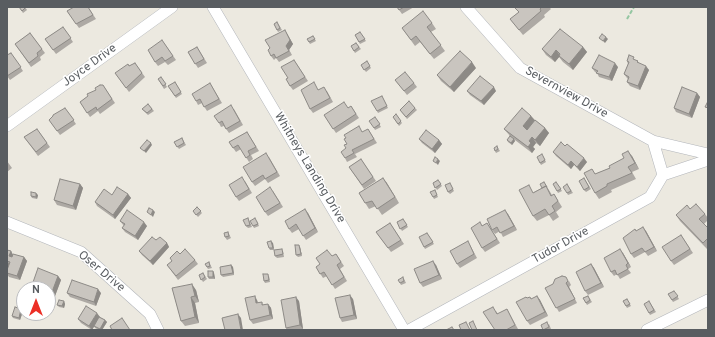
<!DOCTYPE html>
<html>
<head>
<meta charset="utf-8">
<style>
  body { margin:0 }
  #map { position:relative; width:715px; height:337px; overflow:hidden; background:#ece9e0; font-family:Overpass,sans-serif }
  canvas { display:block }
  .frame { position:absolute; inset:0; border:8px solid #595d61; pointer-events:none }
  .north { position:absolute; left:16px; top:281px; width:40px; height:40px; box-sizing:border-box; background:#fff; border:1px solid #bdbec0; border-radius:50%; rotate:0deg; font-size:11px; font-weight:700; line-height:16px; text-align:center; color:#595d61 }
  .north::after { content:''; display:block; margin:auto; width:14px; height:18px; background:#ec2f26; clip-path:polygon(50% 0,100% 100%,50% 72%,0 100%) }
</style>
</head>
<body>
<div id="map">
<canvas width="715" height="337"></canvas>
<div class="frame"></div>
<div class="north">N</div>
</div>
<script>
const ctx = document.querySelector('canvas').getContext('2d');
ctx.lineJoin = 'round';
const shape = rows => new Path2D(rows.map(r => 'M' + r).join(''));
function strokePath(path, color, width, dash) { ctx.strokeStyle = color; ctx.lineWidth = width; ctx.lineCap = dash ? 'butt' : 'round'; ctx.setLineDash(dash || []); ctx.stroke(path); }
function paint(path, color) { ctx.fillStyle = color; ctx.fill(path, 'evenodd'); }
function label(font, color, halo, rows, align = 'center') {
  ctx.font = font + ' Overpass,sans-serif'; ctx.lineWidth = 3; ctx.setLineDash([]); ctx.textBaseline = 'middle'; ctx.strokeStyle = halo; ctx.fillStyle = color; for (const [text, x, y, turn = 0] of rows) {
    ctx.save(); ctx.translate(x, y); ctx.rotate((+turn || 0) * Math.PI / 180); ctx.textAlign = isNaN(turn) ? turn : align; if (halo) ctx.strokeText(text, 0, 0); ctx.fillText(text, 0, 0); ctx.restore();
  }
}
const minor = shape([
  [213,7,404,330],
  [466,7,520,68,653,141,663,175],
  [7,126,172,7],
  [653,141,708,154],
  [7,222,81,252,150,314,158,330],
  [409,330,650,197,663,175,708,160],
  [647,330,708,300]
]);
strokePath(minor, '#b3b6bb', 12);
strokePath(shape([
  [627,19,634,7]
]), '#94c6a1', 2, [4, 2]);
strokePath(minor, '#fff', 11);
paint(shape([
  [19,7,25,7,27,10,23,13],
  [88,7,96,19,79,28,67,11],
  [397,7,414,7,402,14],
  [516,7,549,7,551,9,544,15,545,17,523,35,510,19,519,12,515,8],
  [277,22,282,30,278,32,274,24],
  [432,23,436,29,431,32,445,51,434,59,420,42,415,46,402,28],
  [63,27,73,42,56,54,45,39],
  [360,32,366,41,360,44,355,35],
  [30,33,45,53,40,57,41,60,31,67,15,44],
  [287,34,293,44,289,50,292,55,279,62,276,58,274,60,271,56,270,48],
  [313,36,316,41,310,44,307,39],
  [162,40,176,60,168,65,165,62,158,66,155,62],
  [356,43,361,49,355,53,351,46],
  [197,47,207,63,198,68,188,52],
  [583,47,587,52,573,70,563,62,559,57,555,62,546,55,542,49],
  [11,53,23,71,10,80,7,76,7,55],
  [294,60,308,81,293,90,290,86,288,78],
  [637,60,639,63,649,70,640,90,630,86,627,82,628,79,627,78,624,74,628,64,627,61],
  [367,61,371,68,366,72,361,65],
  [135,63,145,77,129,92,115,73],
  [618,67,612,81,599,77,597,73,595,72,592,68],
  [476,68,454,92,441,81,437,75],
  [161,77,167,87,164,89,158,79],
  [395,80,414,83,417,87,407,95],
  [175,82,182,94,176,98,168,86],
  [210,83,222,103,207,111,202,103,198,105,196,101],
  [103,85,115,103,100,114,98,111,90,117,80,102],
  [319,89,327,91,333,102,313,113,310,109],
  [467,91,496,91,484,105,470,95],
  [697,93,700,97,692,118,676,112,674,108],
  [382,96,388,108,378,113,377,111],
  [148,104,154,111,148,115,142,109],
  [351,106,359,118,336,133,324,115,348,108],
  [65,108,76,124,60,135,49,120],
  [415,108,417,110,407,119,400,110],
  [234,109,243,125,229,133,224,126,221,127,219,123],
  [396,114,402,123,399,126,393,117],
  [531,116,535,120,545,128,549,133,540,146,536,143,533,147,535,149,532,153,511,137,515,141,512,145,508,142,507,140,510,136,504,129],
  [375,117,381,127,375,130,374,128],
  [37,129,50,147,38,156,24,137],
  [368,129,377,143,355,154,357,157,347,162,345,158,363,132],
  [247,132,259,151,251,155,253,159,249,162,241,149,236,152,229,142],
  [182,138,186,145,179,149,174,142],
  [419,139,439,140,442,144,435,153,422,143],
  [498,148,500,151,496,153,495,151],
  [553,152,587,162,580,171,574,165,571,169,556,156],
  [543,156,546,162,541,165,540,163],
  [632,156,639,169,632,172,636,179,611,190,612,192,599,199,595,193,592,169,595,174,610,168],
  [269,157,280,176,268,183,265,179,255,186,252,182],
  [361,159,376,181,364,189,349,167],
  [7,161,12,168,7,172],
  [383,178,399,203,382,215,376,206,369,209,359,193],
  [584,178,591,189,586,192,584,190],
  [438,180,442,186,437,190,433,183],
  [245,181,252,193,239,201,236,197],
  [544,182,552,195,554,194,562,207,556,212,559,217,553,221,549,215,537,221,533,216,534,192,542,188],
  [556,182,562,191,558,193,557,191],
  [80,184,83,188,76,210,57,205,54,200],
  [567,184,573,193,568,195,567,193],
  [451,185,454,191,450,194,448,192],
  [435,190,438,197,434,199,433,197],
  [273,191,283,207,268,216,265,212],
  [128,194,131,198,115,219,97,206,95,202,112,195],
  [38,195,37,199,32,198,31,196],
  [197,207,202,213,198,217,193,211],
  [690,209,705,214,708,218,708,220,704,224,708,228,708,248,707,249,680,221,676,215],
  [308,213,318,232,306,240,299,229,292,233,289,229],
  [508,214,517,230,503,237,500,231,495,234,492,230],
  [403,219,408,227,402,231,397,222],
  [249,220,252,227,248,228,246,226],
  [120,221,147,226,138,240,125,232,122,228,124,226],
  [257,221,259,226,254,228,253,226],
  [390,223,404,244,391,252,376,232],
  [487,223,500,243,485,252,482,248,482,226],
  [636,231,646,231,657,251,648,256,645,252,634,258,631,254],
  [228,232,231,238,227,240,225,237],
  [427,233,434,244,425,249,424,247],
  [681,235,693,253,674,265,671,261],
  [156,240,167,243,169,247,153,265,142,255,139,251],
  [273,243,274,250,270,250,269,248],
  [470,245,477,258,460,268,457,264],
  [300,247,302,256,298,257,296,255],
  [7,250,11,251,13,255,24,257,27,261,20,280,9,277,7,274,7,270,8,267,7,267],
  [283,251,284,257,277,258,275,256],
  [623,253,631,267,628,269,631,273,620,279,617,274,614,276,611,272],
  [180,254,195,260,198,264,178,280,167,265],
  [336,254,344,266,340,269,347,281,335,289,327,276,323,278,316,267],
  [209,262,212,268,208,269,205,264],
  [591,264,594,268,604,287,588,295,585,291],
  [231,265,233,267,234,275,223,277,221,275],
  [436,265,442,279,423,287,420,283],
  [213,271,214,273,215,279,209,279,208,277],
  [203,273,207,279,203,282,199,275],
  [58,276,61,280,55,296,48,294,48,289,31,289,31,288],
  [269,276,270,282,265,283,264,281],
  [404,279,406,283,401,285,400,283],
  [569,281,571,285,569,287,577,303,559,312,545,288],
  [172,288,196,290,199,302,195,303,199,323,185,326,181,321],
  [674,291,679,299,673,302,668,294],
  [67,293,101,293,96,306,70,297],
  [537,296,540,300,548,316,530,325,527,321,527,298,532,299],
  [588,296,592,302,587,305,583,298],
  [353,299,357,319,342,322,340,318],
  [627,299,631,306,627,308,623,301],
  [257,300,258,303,262,302,263,305,268,304,271,308,273,319,253,324,250,320],
  [64,301,65,304,64,308,59,307,57,305],
  [299,301,303,329,287,330,286,328],
  [649,301,656,312,650,315,649,313],
  [507,309,518,329,517,330,495,330,496,311,498,314],
  [23,311,20,320,13,318,12,316],
  [100,317,105,320,107,322,102,330,99,330,95,328,94,326,96,323,92,330,81,323,78,319],
  [549,324,551,329,548,330,543,330]
]), '#ada9a4');
paint(shape([
  [285,30,293,44,289,50,292,55,286,46],
  [606,37,608,39,605,43,603,41],
  [583,47,587,52,573,70,569,64],
  [556,50,560,56,555,62,551,57],
  [472,62,476,68,454,92,450,87],
  [615,63,618,67,612,81,609,77],
  [646,66,649,70,640,90,638,86],
  [494,87,496,91,484,105,481,101],
  [697,93,700,97,692,118,689,114],
  [531,116,536,122,527,132,523,126],
  [545,128,549,133,540,146,535,140],
  [532,137,536,143,533,147,535,149,532,153,528,147,529,141],
  [514,139,515,141,512,145,511,143],
  [439,140,442,144,435,153,432,149],
  [151,143,152,145,146,153,144,151],
  [628,151,632,156,639,169,635,163],
  [584,158,587,162,580,171,577,167],
  [438,159,440,161,438,165,436,163],
  [571,161,574,165,571,169,568,165],
  [383,178,387,183,399,203,395,197],
  [80,184,83,188,76,210,73,206],
  [36,193,38,195,37,199,36,197],
  [128,194,131,198,115,219,113,215],
  [305,209,308,213,318,232,315,228],
  [153,210,155,212,153,217,151,215],
  [505,210,508,214,517,230,514,226],
  [144,222,147,226,138,240,135,236],
  [643,227,646,231,657,251,654,247],
  [271,241,273,243,274,250,273,248],
  [167,243,169,247,153,265,150,261],
  [299,245,300,247,302,256,301,254],
  [620,249,623,253,631,267,628,263],
  [11,251,13,255,12,260,9,256],
  [24,257,27,261,20,280,17,276],
  [7,261,10,265,9,268,7,265],
  [433,261,436,265,442,279,439,275],
  [591,264,594,268,604,287,601,283],
  [231,265,233,267,234,275,233,273],
  [213,271,214,273,215,279,213,277],
  [58,276,61,280,55,296,52,292],
  [566,283,569,287,577,303,575,299],
  [192,284,196,290,199,302,195,296],
  [98,289,101,293,96,306,94,302],
  [350,295,353,299,357,319,354,315],
  [255,296,257,300,259,307,256,303],
  [537,296,540,300,548,316,545,312],
  [191,297,195,303,199,323,195,317],
  [296,297,299,301,303,329,300,325],
  [64,301,65,304,64,308,62,306],
  [268,304,271,308,273,319,270,315],
  [21,309,23,311,20,320,19,318],
  [97,313,100,317,92,330,89,326],
  [238,314,241,318,243,330,241,330],
  [105,320,107,322,102,330,100,330,100,329]
]), '#8d8a86');
const building = shape([
  [19,7,25,7,25,8,22,11,19,7],
  [74,7,88,7,93,15,76,24,67,11,74,7],
  [397,7,404,7,399,10,397,7],
  [516,7,542,7,540,9,541,11,519,30,510,19,519,12,515,8,516,7],
  [423,11,432,23,427,27,441,45,430,54,416,36,411,40,402,28,423,11],
  [277,22,280,28,277,30,274,24,277,22],
  [63,27,71,38,53,50,45,39,63,27],
  [560,29,583,47,569,64,559,56,560,54,556,50,551,57,542,49,560,29],
  [285,30,290,40,286,46,289,51,276,58,274,54,271,56,268,50,270,48,265,40,285,30],
  [360,32,365,39,359,42,355,35,360,32],
  [30,33,42,49,37,53,38,56,29,63,15,44,30,33],
  [602,34,606,37,603,41,599,38,602,34],
  [313,36,315,39,309,42,307,39,313,36],
  [162,40,173,56,165,61,162,57,155,62,148,50,162,40],
  [356,43,359,47,354,51,351,46,356,43],
  [197,47,204,59,195,64,188,52,197,47],
  [460,51,472,62,450,87,437,75,460,51],
  [11,53,21,67,7,76,7,55,11,53],
  [599,55,615,63,609,77,596,73,598,71,592,68,599,55],
  [629,55,634,57,633,59,638,61,637,62,646,66,638,86,627,82,629,77,624,74,629,62,627,61,629,55],
  [294,60,305,77,290,86,286,79,288,78,281,67,294,60],
  [367,61,370,66,364,70,361,65,367,61],
  [135,63,142,73,126,88,115,73,128,64,129,66,135,63],
  [405,72,414,83,404,91,395,80,405,72],
  [480,76,494,87,481,101,467,91,480,76],
  [161,77,166,84,163,86,158,79,161,77],
  [175,82,181,92,175,96,168,86,175,82],
  [314,82,318,90,324,87,330,98,310,109,301,90,314,82],
  [210,83,219,99,204,107,200,99,196,101,192,94,210,83],
  [100,85,103,85,112,99,97,110,96,107,87,113,80,102,88,96,87,94,96,90,95,88,100,85],
  [682,87,697,93,689,114,674,108,682,87],
  [382,96,387,106,377,111,371,101,382,96],
  [409,101,415,108,406,117,400,110,409,101],
  [708,101,708,108,705,107,708,101],
  [344,102,348,108,351,106,356,114,333,129,324,115,344,102],
  [148,104,152,109,147,113,142,109,148,104],
  [231,105,240,121,226,129,222,121,219,123,214,116,231,105],
  [65,108,74,120,57,131,49,120,53,116,53,115,65,108],
  [522,108,531,116,523,126,527,130,535,120,545,128,535,140,532,137,529,141,531,143,528,147,504,129,522,108],
  [396,114,401,121,398,124,393,117,396,114],
  [375,117,380,124,374,128,369,121,375,117],
  [359,126,362,132,368,129,374,139,352,150,354,153,345,158,341,152,346,148,344,145,347,144,344,139,346,138,344,135,359,126],
  [37,129,47,143,36,152,24,137,37,129],
  [426,130,439,140,432,149,419,139,426,130],
  [247,132,256,147,248,151,250,155,246,158,238,145,233,148,229,142,247,132],
  [510,136,514,139,511,143,507,140,510,136],
  [182,138,184,143,177,147,174,142,182,138],
  [147,140,151,143,144,151,140,148,147,140],
  [561,142,565,146,567,144,584,158,577,167,571,161,568,165,553,152,561,142],
  [497,146,498,149,495,151,494,148,497,146],
  [628,151,635,163,628,167,632,173,607,184,607,186,595,193,584,173,592,169,595,174,610,168,609,166,624,158,622,154,628,151],
  [266,153,277,172,265,179,263,175,252,182,243,167,266,153],
  [542,154,545,160,540,163,537,157,542,154],
  [435,157,438,159,436,163,433,161,435,157],
  [361,159,373,177,362,185,349,167,361,159],
  [242,177,249,189,236,197,229,185,242,177],
  [383,178,395,197,377,209,372,201,365,203,359,193,383,178],
  [584,178,589,187,584,190,579,181,584,178],
  [60,179,80,184,73,206,54,200,60,179],
  [438,180,441,184,435,188,433,183,438,180],
  [544,182,547,187,546,186,542,188,540,184,544,182],
  [556,182,561,189,557,191,553,184,556,182],
  [450,183,453,189,448,192,445,185,450,183],
  [567,184,571,191,567,193,563,187,567,184],
  [529,185,533,193,546,186,551,196,554,194,558,201,552,206,555,211,549,215,545,209,533,216,519,190,529,185],
  [117,187,128,194,113,215,95,202,104,189,112,195,117,187],
  [270,187,280,203,265,212,256,197,270,187],
  [435,190,437,195,433,197,430,192,435,190],
  [31,192,36,193,36,197,31,196,31,192],
  [696,204,705,214,699,219,708,228,708,238,703,243,676,215,687,205,690,209,696,204],
  [197,207,201,211,196,215,193,211,197,207],
  [149,208,153,210,151,215,147,212,149,208],
  [305,209,315,228,303,236,296,224,289,229,285,221,305,209],
  [127,210,144,222,135,236,122,228,125,224,120,221,127,210],
  [505,210,514,226,500,233,497,227,492,230,487,219,505,210],
  [248,218,250,225,246,226,243,220,248,218],
  [255,218,258,224,253,226,250,221,255,218],
  [403,219,407,225,400,229,397,222,403,219],
  [480,222,482,226,487,223,497,239,482,248,471,228,480,222],
  [390,223,401,240,388,248,376,232,390,223],
  [643,227,654,247,645,252,642,248,631,254,623,238,635,229,636,231,643,227],
  [228,232,229,236,225,237,224,233,228,232],
  [427,233,433,242,424,247,419,237,427,233],
  [681,235,690,249,671,261,662,247,681,235],
  [152,237,156,240,160,237,167,243,150,261,139,251,152,237],
  [271,241,273,248,269,248,267,242,271,241],
  [468,241,474,254,457,264,450,251,468,241],
  [295,245,299,245,301,254,296,255,295,245],
  [185,249,195,260,176,276,167,265,172,261,170,258,177,251,180,254,185,249],
  [282,249,283,254,275,256,274,250,282,249],
  [620,249,628,263,626,265,628,269,617,275,615,270,611,272,604,258,620,249],
  [7,250,11,251,9,256,12,257,13,254,24,257,17,276,7,273,7,270,10,262,7,261,7,250],
  [327,250,332,256,336,254,341,262,337,265,344,277,332,285,324,272,320,274,316,267,320,264,316,258,327,250],
  [433,261,439,275,420,283,414,269,433,261],
  [209,262,210,266,207,267,205,264,209,262],
  [591,264,601,283,585,291,576,272,591,264],
  [231,265,233,273,221,275,220,267,231,265],
  [38,268,58,276,52,292,48,291,48,289,43,289,40,288,40,289,33,289,31,288,38,268],
  [208,271,213,271,213,277,208,277,208,271],
  [203,273,205,277,201,280,199,275,203,273],
  [263,274,268,274,269,280,264,281,263,274],
  [562,276,566,277,568,281,566,283,575,299,556,308,545,288,553,284,555,279,562,276],
  [403,277,404,281,400,283,398,280,403,277],
  [72,280,98,289,94,302,67,293,72,280],
  [192,284,195,296,191,297,195,317,181,321,172,288,192,284],
  [674,291,678,296,672,300,668,294,674,291],
  [350,295,354,315,340,318,335,298,350,295],
  [255,296,256,303,262,302,262,305,268,304,270,315,250,320,245,298,255,296],
  [537,296,545,312,527,321,516,302,526,297,527,298,530,297,531,299,537,296],
  [588,296,590,300,586,303,583,298,588,296],
  [296,297,300,325,286,328,281,300,296,297],
  [627,299,630,304,626,306,623,301,627,299],
  [59,300,64,301,62,306,57,305,59,300],
  [649,301,654,310,649,313,644,304,649,301],
  [86,306,97,313,89,326,78,319,86,306],
  [15,307,21,309,19,318,12,316,15,307],
  [493,307,497,314,507,309,515,325,506,330,495,330,483,312,493,307],
  [238,314,241,330,225,330,222,318,238,314],
  [99,317,105,320,100,329,94,326,99,317],
  [122,318,130,330,112,330,110,326,122,318],
  [473,321,477,330,472,330,469,323,473,321],
  [466,322,470,330,461,330,459,325,466,322],
  [547,322,549,327,543,330,541,325,547,322],
  [452,327,454,330,446,330,452,327]
]);
paint(building, '#c9c5bf');
strokePath(building, '#8d8a86', 1);
label('12px', '#595d61', '#fff', [
  ["Joyce Drive",90,66,-36],
  ["Severnview Drive",566,93,29],
  ["Whitneys Landing Drive",309,168,59],
  ["Tudor Drive",561,246,-29],
  ["Oser Drive",101,272,40]
]);
</script>
</body>
</html>
